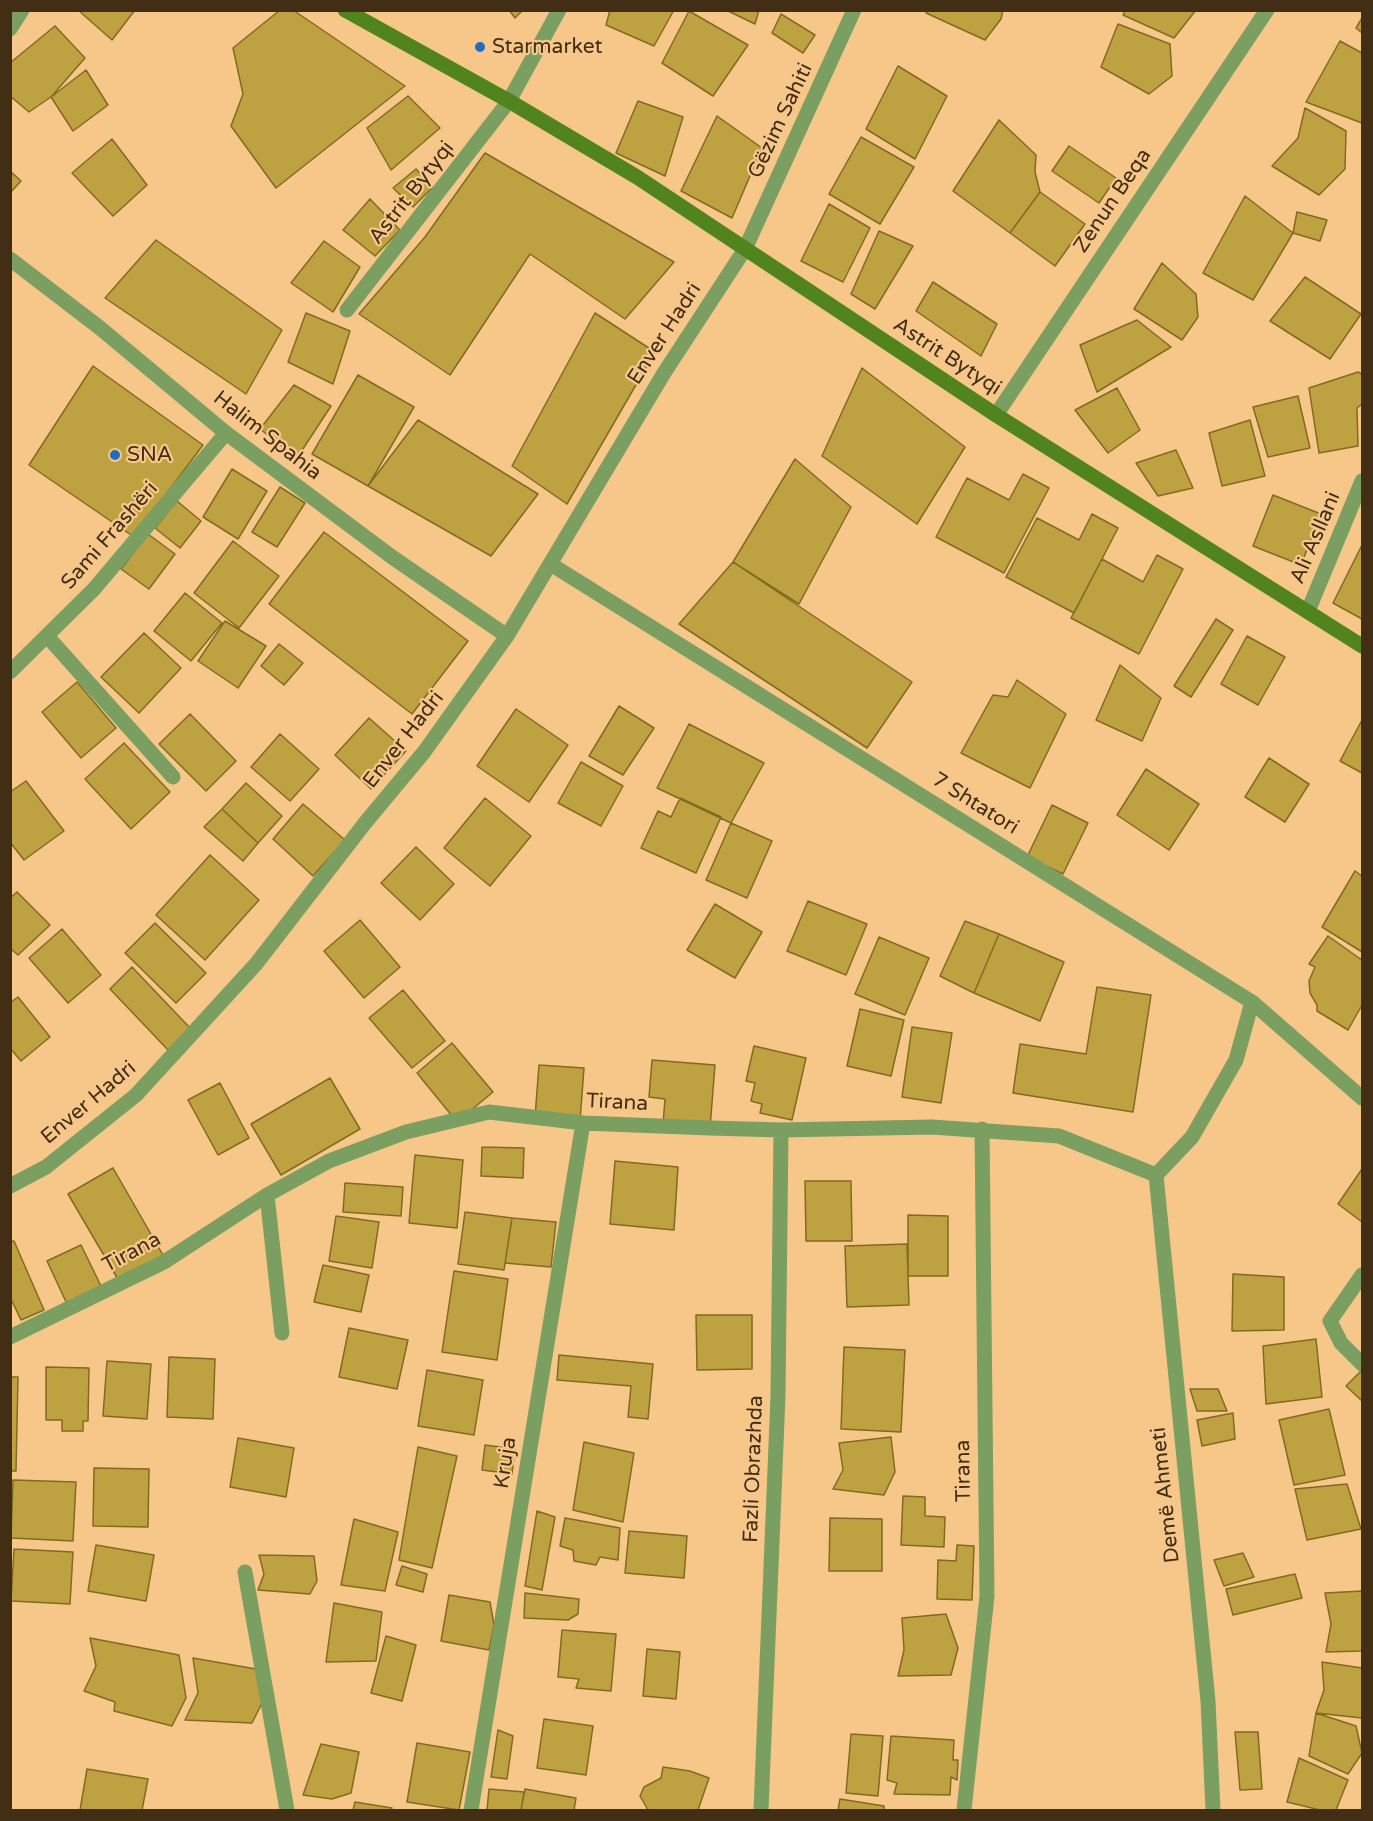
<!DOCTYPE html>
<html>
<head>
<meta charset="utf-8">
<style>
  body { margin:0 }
  #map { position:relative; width:1373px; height:1821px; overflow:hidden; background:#f7c78a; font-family:"Varela Round",sans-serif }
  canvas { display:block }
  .frame { position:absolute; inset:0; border:12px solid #412e15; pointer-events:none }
</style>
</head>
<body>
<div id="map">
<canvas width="1373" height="1821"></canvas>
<div class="frame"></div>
</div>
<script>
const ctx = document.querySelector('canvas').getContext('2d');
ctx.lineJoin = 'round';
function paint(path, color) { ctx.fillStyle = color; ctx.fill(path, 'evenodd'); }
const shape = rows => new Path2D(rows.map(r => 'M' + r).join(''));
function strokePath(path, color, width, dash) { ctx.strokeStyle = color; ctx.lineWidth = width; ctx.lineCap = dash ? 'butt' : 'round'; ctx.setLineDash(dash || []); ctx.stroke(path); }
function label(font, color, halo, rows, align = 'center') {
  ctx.font = font + ' "Varela Round",sans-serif'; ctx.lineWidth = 4.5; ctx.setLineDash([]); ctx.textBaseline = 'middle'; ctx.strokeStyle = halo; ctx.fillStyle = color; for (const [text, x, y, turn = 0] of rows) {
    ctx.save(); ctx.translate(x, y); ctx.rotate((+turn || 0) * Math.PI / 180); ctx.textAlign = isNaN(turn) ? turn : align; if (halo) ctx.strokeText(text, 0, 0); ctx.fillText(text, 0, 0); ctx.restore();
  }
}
const building = shape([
  [78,10,135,10,112,40,78,10],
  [280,10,293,10,405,86,276,188,231,126,243,94,233,48,280,10],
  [509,10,523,10,515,18,509,10],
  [610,10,674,10,654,46,606,25,610,10],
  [726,10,759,10,755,24,726,10],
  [928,10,1003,10,1001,19,985,40,926,13,928,10],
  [1125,10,1196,10,1174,38,1123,15,1125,10],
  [689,11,748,45,713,96,662,63,689,11],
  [781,14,815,35,803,53,772,33,781,14],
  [1362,18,1362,33,1356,28,1362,18],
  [1118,24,1170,44,1172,76,1149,94,1101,67,1118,24],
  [55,26,85,58,51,97,29,112,10,96,10,63,55,26],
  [1340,41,1362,53,1362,123,1306,102,1340,41],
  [898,66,947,96,915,159,866,129,898,66],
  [86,70,108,105,73,131,51,97,86,70],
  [408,96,440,128,391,170,367,128,408,96],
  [638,101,683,117,665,176,616,153,638,101],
  [1305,108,1346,131,1345,169,1319,195,1272,166,1298,138,1305,108],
  [717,116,762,148,732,218,681,191,717,116],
  [999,120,1036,155,1035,172,1040,192,1010,233,953,191,999,120],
  [861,137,914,167,880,224,829,194,861,137],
  [112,139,147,185,113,216,72,173,112,139],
  [1069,146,1116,178,1099,203,1052,171,1069,146],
  [485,153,674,262,625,319,530,254,450,375,359,314,425,237,485,153],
  [416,169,433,187,413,207,393,188,416,169],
  [10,171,21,181,10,193,10,171],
  [1040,192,1085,224,1055,266,1010,233,1040,192],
  [1245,196,1293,233,1253,300,1203,273,1245,196],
  [370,199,400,230,375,256,343,230,370,199],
  [829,204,870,228,843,282,801,261,829,204],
  [1297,212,1327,220,1320,241,1293,233,1297,212],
  [879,231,913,246,875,309,851,294,879,231],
  [156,240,282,330,246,394,105,298,156,240],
  [324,241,360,267,333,312,291,283,324,241],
  [1162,263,1196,294,1198,317,1182,340,1134,309,1162,263],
  [1305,277,1361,314,1330,359,1270,321,1305,277],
  [933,282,997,324,981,356,916,311,933,282],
  [306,313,350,331,333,384,288,362,306,313],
  [595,313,655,352,567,504,512,466,595,313],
  [1137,320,1171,347,1097,392,1080,345,1137,320],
  [93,366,203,445,134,537,29,465,93,366],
  [862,368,965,447,917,524,822,456,862,368],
  [1358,372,1362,374,1362,404,1357,408,1358,446,1319,453,1309,388,1358,372],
  [358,375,414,407,368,486,312,454,358,375],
  [294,385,331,406,297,458,260,429,294,385],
  [1117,388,1140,430,1108,453,1075,410,1117,388],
  [1298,396,1310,448,1268,457,1253,407,1298,396],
  [418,420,538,494,491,556,368,486,418,420],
  [1250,420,1265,476,1222,486,1209,433,1250,420],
  [1176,450,1193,488,1158,496,1136,463,1176,450],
  [795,459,851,507,799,604,733,562,795,459],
  [232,469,267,491,238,539,203,517,232,469],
  [1023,474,1049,488,1004,573,936,537,967,478,1009,500,1023,474],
  [280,487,305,503,277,547,252,532,280,487],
  [1273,495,1321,514,1301,565,1253,546,1273,495],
  [177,501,201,521,180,548,155,528,177,501],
  [1092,514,1118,528,1074,613,1006,577,1037,518,1079,540,1092,514],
  [324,532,468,641,412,714,269,604,324,532],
  [148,534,175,554,149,589,121,569,148,534],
  [233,541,279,576,239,628,194,593,233,541],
  [1362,545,1362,619,1333,603,1362,545],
  [1157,555,1183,569,1139,654,1071,618,1102,559,1143,582,1157,555],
  [733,562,912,682,867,748,679,624,733,562],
  [185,593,222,623,191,661,154,631,185,593],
  [1216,619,1233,630,1191,697,1174,686,1216,619],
  [225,621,266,646,238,688,198,661,225,621],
  [144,633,181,668,139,713,101,677,144,633],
  [1247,636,1285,657,1258,705,1221,684,1247,636],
  [279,644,303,663,284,685,261,666,279,644],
  [1120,665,1161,698,1142,741,1096,720,1120,665],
  [1017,680,1066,714,1030,788,961,753,993,695,1008,697,1017,680],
  [77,682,116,728,81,758,42,712,77,682],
  [619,706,654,728,623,775,589,756,619,706],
  [516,709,568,745,529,802,477,766,516,709],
  [190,714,236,761,206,791,159,744,190,714],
  [369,718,406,751,371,789,335,755,369,718],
  [1362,720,1362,773,1340,761,1362,720],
  [689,724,764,763,731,823,657,788,689,724],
  [280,734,319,769,290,801,251,767,280,734],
  [124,743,170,792,131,829,85,779,124,743],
  [1269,758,1309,784,1285,822,1245,797,1269,758],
  [581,762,623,786,601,826,558,803,581,762],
  [1146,769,1199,804,1169,850,1117,815,1146,769],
  [26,781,64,831,24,860,10,842,10,792,26,781],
  [246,783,282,816,258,843,222,809,246,783],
  [485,798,531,836,490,886,444,848,485,798],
  [680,798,721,817,696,873,641,848,658,811,671,817,680,798],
  [303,804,345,840,313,876,273,839,303,804],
  [1052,805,1088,823,1063,874,1027,857,1052,805],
  [222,809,258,843,243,861,204,827,222,809],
  [731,823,772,841,747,898,706,880,731,823],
  [416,847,454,884,420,920,381,883,416,847],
  [210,855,259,900,205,960,156,915,210,855],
  [1355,871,1362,876,1362,952,1322,927,1355,871],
  [17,892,50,925,18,955,10,948,10,898,17,892],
  [808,901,867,924,846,975,787,951,808,901],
  [715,904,762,932,735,978,687,950,715,904],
  [360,920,400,967,364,998,324,951,360,920],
  [965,921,999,934,974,993,940,976,965,921],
  [155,923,206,973,176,1003,125,953,155,923],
  [62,929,101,975,68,1003,29,958,62,929],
  [999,934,1064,962,1040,1021,974,993,999,934],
  [1328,936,1362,960,1362,1005,1348,1030,1317,1011,1317,1005,1310,993,1309,981,1315,967,1309,964,1328,936],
  [879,937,929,958,905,1015,855,994,879,937],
  [132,967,192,1030,169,1051,110,989,132,967],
  [1097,987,1151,995,1133,1112,1013,1093,1020,1044,1086,1054,1097,987],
  [403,990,445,1041,412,1068,369,1018,403,990],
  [18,997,50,1037,21,1061,10,1048,10,1003,18,997],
  [860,1009,904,1020,891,1076,847,1066,860,1009],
  [912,1027,952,1033,941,1103,902,1097,912,1027],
  [452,1043,493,1092,457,1122,417,1073,452,1043],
  [754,1046,806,1058,792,1120,760,1113,762,1104,751,1101,755,1083,746,1081,754,1046],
  [652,1060,715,1065,710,1128,663,1124,665,1099,649,1097,652,1060],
  [539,1065,584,1068,580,1121,535,1117,539,1065],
  [330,1078,360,1129,281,1175,251,1124,330,1078],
  [220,1083,249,1138,218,1155,188,1100,220,1083],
  [482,1147,524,1148,523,1178,481,1176,482,1147],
  [415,1155,463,1160,457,1228,409,1223,415,1155],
  [615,1161,678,1167,674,1230,610,1224,615,1161],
  [113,1168,163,1255,119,1281,68,1194,113,1168],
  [1362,1169,1362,1222,1338,1204,1362,1169],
  [805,1181,851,1181,852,1241,806,1241,805,1181],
  [345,1183,403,1187,401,1216,343,1212,345,1183],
  [465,1212,512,1218,504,1270,458,1264,465,1212],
  [908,1215,948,1216,948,1276,908,1276,908,1215],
  [336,1216,379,1222,372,1268,329,1261,336,1216],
  [512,1218,556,1222,551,1267,505,1263,512,1218],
  [14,1241,44,1310,21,1320,10,1297,10,1242,14,1241],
  [907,1244,909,1305,847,1307,845,1246,907,1244],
  [81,1245,102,1288,67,1304,47,1261,81,1245],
  [323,1265,369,1275,361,1312,314,1302,323,1265],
  [454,1271,508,1279,497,1360,442,1352,454,1271],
  [1233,1274,1284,1277,1284,1330,1232,1331,1233,1274],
  [696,1315,752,1315,752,1369,697,1370,696,1315],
  [349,1328,408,1340,397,1389,339,1377,349,1328],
  [1316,1339,1322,1397,1266,1404,1263,1346,1316,1339],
  [844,1347,905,1350,901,1432,841,1429,844,1347],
  [559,1355,653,1364,648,1419,628,1417,631,1386,557,1380,559,1355],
  [169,1357,215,1359,213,1419,167,1417,169,1357],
  [107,1361,151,1364,147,1419,103,1416,107,1361],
  [46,1367,89,1368,88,1421,83,1421,83,1431,62,1431,62,1420,46,1420,46,1367],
  [427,1370,483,1380,474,1435,418,1426,427,1370],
  [1362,1370,1362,1401,1346,1386,1362,1370],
  [10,1377,18,1377,16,1471,10,1471,10,1377],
  [1190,1389,1218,1389,1227,1411,1197,1411,1190,1389],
  [1329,1409,1345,1475,1294,1485,1279,1420,1329,1409],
  [1233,1413,1235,1439,1202,1446,1197,1420,1233,1413],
  [891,1437,895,1472,884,1495,833,1489,843,1470,839,1443,891,1437],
  [238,1438,294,1448,286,1497,230,1487,238,1438],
  [584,1442,634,1453,623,1522,573,1510,584,1442],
  [485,1445,515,1449,512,1474,482,1470,485,1445],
  [418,1447,457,1456,432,1568,399,1560,418,1447],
  [94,1468,149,1469,148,1527,93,1526,94,1468],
  [13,1480,76,1482,73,1541,11,1538,13,1480],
  [1347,1484,1361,1529,1307,1540,1295,1489,1347,1484],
  [903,1496,925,1497,925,1516,945,1517,944,1547,901,1545,903,1496],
  [537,1511,555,1517,542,1590,525,1586,537,1511],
  [565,1518,620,1528,618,1560,600,1557,596,1565,574,1561,573,1550,560,1546,565,1518],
  [830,1518,882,1519,882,1571,829,1571,830,1518],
  [354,1519,398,1532,385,1591,341,1585,354,1519],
  [629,1531,687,1536,684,1578,625,1573,629,1531],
  [96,1545,154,1555,146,1601,88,1591,96,1545],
  [957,1545,974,1546,972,1600,937,1599,938,1560,956,1561,957,1545],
  [14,1549,73,1552,70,1604,11,1601,14,1549],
  [1243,1553,1254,1577,1224,1586,1214,1560,1243,1553],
  [259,1555,314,1556,317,1581,310,1594,258,1590,264,1574,259,1555],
  [402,1566,427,1574,423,1592,396,1585,402,1566],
  [1295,1574,1302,1598,1233,1615,1226,1589,1295,1574],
  [1362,1591,1362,1651,1326,1652,1331,1624,1325,1593,1362,1591],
  [525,1593,579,1599,578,1614,568,1620,524,1618,525,1593],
  [449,1595,490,1602,494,1625,489,1650,441,1641,449,1595],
  [334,1603,382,1612,376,1661,326,1662,334,1603],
  [946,1614,958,1648,951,1675,898,1676,904,1650,902,1618,946,1614],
  [562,1630,616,1634,611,1691,576,1688,579,1679,558,1677,562,1630],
  [386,1636,416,1645,402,1701,371,1693,386,1636],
  [90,1638,179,1655,186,1698,172,1726,114,1711,115,1702,84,1691,96,1666,90,1638],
  [647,1649,680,1652,676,1699,643,1696,647,1649],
  [193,1658,256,1669,262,1703,252,1723,185,1720,198,1693,193,1658],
  [1322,1662,1362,1668,1362,1718,1316,1713,1324,1690,1322,1662],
  [1316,1713,1356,1726,1362,1753,1348,1774,1309,1756,1316,1713],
  [544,1719,593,1726,586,1775,537,1768,544,1719],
  [498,1730,513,1736,507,1779,491,1777,498,1730],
  [1235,1732,1258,1732,1262,1789,1240,1790,1235,1732],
  [851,1734,883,1736,878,1796,846,1793,851,1734],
  [891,1736,954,1740,953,1760,958,1760,957,1780,951,1777,950,1795,894,1794,897,1783,887,1780,891,1736],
  [417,1743,470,1752,459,1810,407,1802,417,1743],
  [321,1744,359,1752,351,1793,332,1799,303,1795,321,1744],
  [1299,1758,1348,1780,1336,1810,1320,1810,1287,1802,1299,1758],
  [663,1767,690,1771,709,1778,698,1810,648,1810,640,1796,644,1787,661,1778,663,1767],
  [87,1769,148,1779,142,1810,80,1810,87,1769],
  [489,1789,524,1792,521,1810,487,1810,489,1789],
  [525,1789,576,1798,574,1810,521,1810,525,1789],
  [840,1799,884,1806,884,1810,838,1810,840,1799],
  [355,1802,392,1808,391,1810,353,1810,355,1802]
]);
paint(building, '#bea241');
strokePath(building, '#806b20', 1.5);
strokePath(shape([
  [10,29,22,10],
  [10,259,100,328,226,433,392,557,507,636],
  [347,310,509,101,559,10],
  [996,415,1267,10],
  [552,565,1252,1002,1362,1098],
  [1308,611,1362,481],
  [47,636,173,777],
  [10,672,94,589,226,433],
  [1156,1175,1208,1701,1213,1810],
  [1156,1175,1192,1137,1236,1060,1252,1002],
  [10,1186,46,1167,136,1095,256,964,365,823,424,752,507,636,664,373,745,249,854,10],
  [267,1195,282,1333],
  [1362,1275,1330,1321,1341,1343,1362,1364],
  [10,1337,164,1262,267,1195,329,1161,406,1132,489,1112,583,1123,710,1128,781,1130,932,1127,1059,1136,1156,1175],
  [245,1572,287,1810],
  [471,1810,583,1123],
  [761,1810,778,1396,781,1130],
  [964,1810,987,1596,982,1129]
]), '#7b9e61', 15);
strokePath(shape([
  [345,10,509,101,637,177,996,415,1362,646]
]), '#51841c', 15);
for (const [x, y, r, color] of [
  [480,47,6,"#1f6dbc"],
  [115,455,6,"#1f6dbc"]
]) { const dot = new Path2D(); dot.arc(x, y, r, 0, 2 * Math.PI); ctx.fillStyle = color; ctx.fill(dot); strokePath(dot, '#f7c78a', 2); }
label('21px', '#412e15', '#f7c78a', [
  ["Starmarket",492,47],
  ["SNA",127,455]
], 'left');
label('21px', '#412e15', '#f7c78a', [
  ["Gëzim Sahiti",781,121,-65],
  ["Astrit Bytyqi",412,193,-52],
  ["Zenun Beqa",1113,201,-56],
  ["Enver Hadri",665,334,-57],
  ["Astrit Bytyqi",947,357,33],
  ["Halim Spahia",267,436,38],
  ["Sami Frashëri",110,536,-49],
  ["Ali Asllani",1316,538,-67],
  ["Enver Hadri",404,740,-52],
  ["7 Shtatori",975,804,32],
  ["Enver Hadri",89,1103,-40],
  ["Tirana",617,1103,3],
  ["Tirana",132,1253,-28],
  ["Kruja",506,1463,-81],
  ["Fazli Obrazhda",754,1469,-88],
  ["Tirana",964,1471,-91],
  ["Demë Ahmeti",1166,1495,-96]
]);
</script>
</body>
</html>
